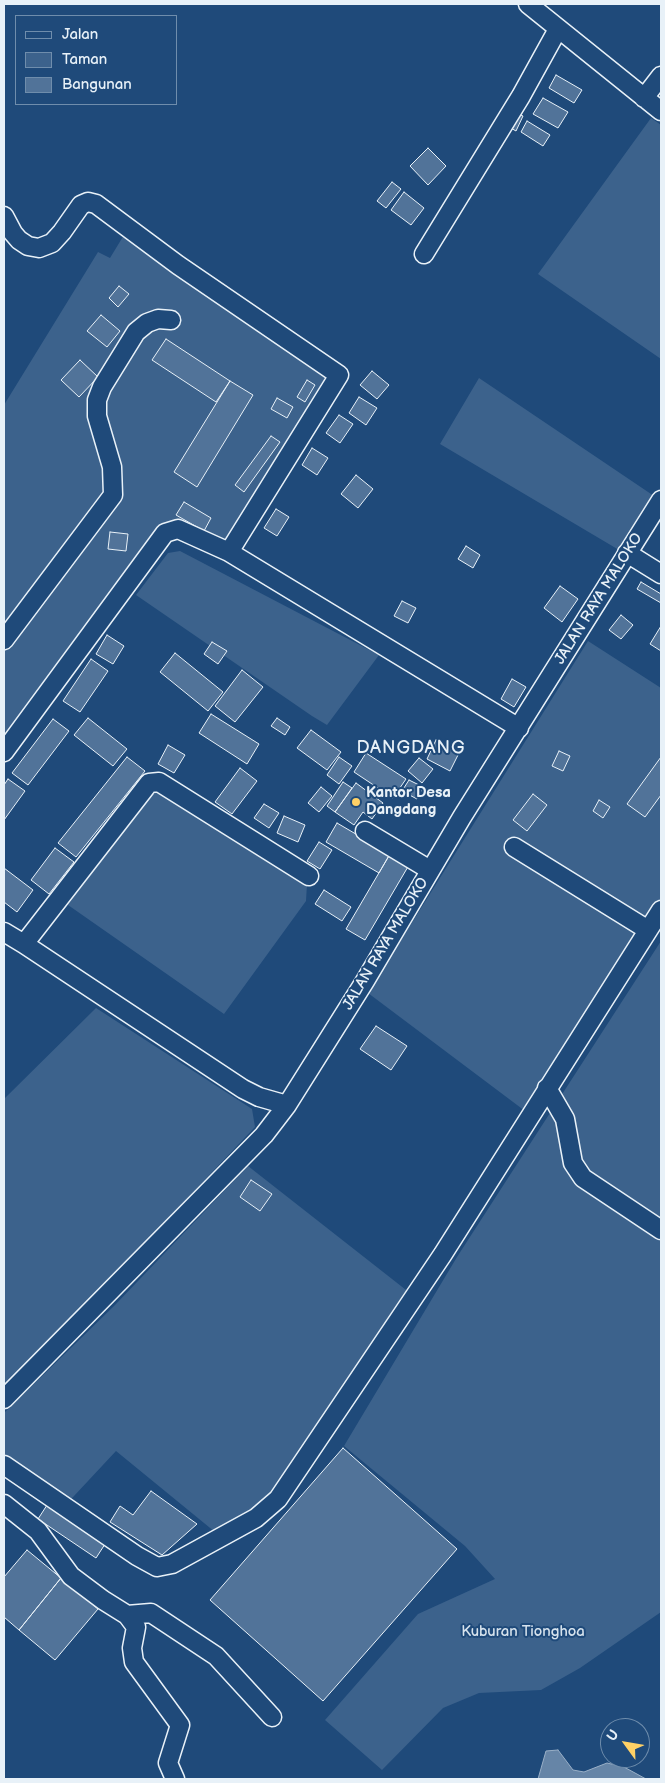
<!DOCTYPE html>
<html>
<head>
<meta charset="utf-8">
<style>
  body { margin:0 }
  #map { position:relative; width:665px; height:1783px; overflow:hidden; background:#1f4a7a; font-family:"Balsamiq Sans",sans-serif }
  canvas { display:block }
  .frame { position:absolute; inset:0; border:5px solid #e8f1f8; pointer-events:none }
  .legend { position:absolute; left:15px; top:15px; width:162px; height:90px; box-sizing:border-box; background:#1f4a7a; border:1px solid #6f8dac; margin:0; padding:6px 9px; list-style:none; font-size:15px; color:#e8f1f8 }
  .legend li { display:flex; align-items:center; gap:10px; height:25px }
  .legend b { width:25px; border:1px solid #6f8dac }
  .north { position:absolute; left:600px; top:1718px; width:50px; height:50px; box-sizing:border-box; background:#1f4a7a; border:1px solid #6f8dac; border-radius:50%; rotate:302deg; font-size:14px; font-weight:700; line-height:20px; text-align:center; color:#e8f1f8 }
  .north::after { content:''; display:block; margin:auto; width:18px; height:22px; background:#ffd166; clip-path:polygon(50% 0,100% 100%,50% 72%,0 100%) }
</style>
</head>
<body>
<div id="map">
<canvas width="665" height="1783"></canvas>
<div class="frame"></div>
<ul class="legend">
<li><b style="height:6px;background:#1f4a7a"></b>Jalan</li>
<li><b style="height:14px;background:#3c628c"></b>Taman</li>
<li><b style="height:14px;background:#517399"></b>Bangunan</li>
</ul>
<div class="north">U</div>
</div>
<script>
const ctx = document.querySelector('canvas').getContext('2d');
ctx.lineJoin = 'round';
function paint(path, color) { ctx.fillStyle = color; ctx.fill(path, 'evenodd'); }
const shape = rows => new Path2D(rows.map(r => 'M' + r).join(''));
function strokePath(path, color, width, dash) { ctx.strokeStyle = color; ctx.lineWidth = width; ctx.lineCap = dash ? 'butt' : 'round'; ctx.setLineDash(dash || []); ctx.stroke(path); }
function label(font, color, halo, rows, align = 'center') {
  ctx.font = font + ' "Balsamiq Sans",sans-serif'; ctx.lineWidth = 4; ctx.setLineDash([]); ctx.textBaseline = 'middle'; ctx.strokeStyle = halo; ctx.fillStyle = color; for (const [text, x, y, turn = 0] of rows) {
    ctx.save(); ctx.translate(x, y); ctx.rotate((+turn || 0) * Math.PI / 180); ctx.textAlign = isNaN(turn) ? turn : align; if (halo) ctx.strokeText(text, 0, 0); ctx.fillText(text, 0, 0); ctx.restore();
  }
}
paint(shape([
  [651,118,661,125,661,359,538,274],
  [124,235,336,381,221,554,168,524,4,742,4,405,98,252,110,258],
  [479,378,654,496,619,550,440,444],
  [180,551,379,655,327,725,312,716,136,595,168,553],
  [588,641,661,688,661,919,533,1117,368,993],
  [155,785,307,884,306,901,224,1014,68,905],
  [661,941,661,1612,580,1668,541,1690,479,1693,443,1708,382,1770,325,1720,418,1614,495,1579,465,1546,344,1446,457,1257],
  [96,1008,252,1109,255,1127,4,1391,4,1099],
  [248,1166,415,1297,308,1456,271,1518,226,1541,116,1451,60,1511,4,1472,4,1413,115,1305]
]), '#3c628c');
const water = shape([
  [558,1750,573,1770,584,1772,607,1763,624,1767,646,1779,538,1779,546,1751,558,1750]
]);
paint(water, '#6685a7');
strokePath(water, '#9ab0c7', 1);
const building = shape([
  [556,75,582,90,574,103,549,88,556,75],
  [543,98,568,112,558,128,533,114,543,98],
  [516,113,523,116,516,131,509,127,516,113],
  [527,121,550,135,543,146,521,132,527,121],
  [428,148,446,166,428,185,410,166,428,148],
  [392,182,401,189,386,208,377,201,392,182],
  [404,192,424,208,411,225,391,210,404,192],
  [119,286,129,294,118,307,109,298,119,286],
  [101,315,120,331,107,347,87,331,101,315],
  [166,339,230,381,216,402,152,360,166,339],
  [80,360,98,377,79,397,61,380,80,360],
  [372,371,389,385,377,399,360,385,372,371],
  [307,380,315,385,305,402,297,397,307,380],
  [230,381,253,395,197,487,174,472,230,381],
  [359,397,377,408,366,425,349,413,359,397],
  [277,398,293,407,287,418,271,409,277,398],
  [339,415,353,424,340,443,326,433,339,415],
  [271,436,280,442,244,492,235,485,271,436],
  [312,448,328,458,317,475,302,465,312,448],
  [356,475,373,489,358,508,341,494,356,475],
  [184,502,211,518,204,531,176,515,184,502],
  [276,509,289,517,277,536,264,528,276,509],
  [110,532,128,534,126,551,108,549,110,532],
  [466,546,480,555,473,568,458,559,466,546],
  [641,582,661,594,661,603,637,589,641,582],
  [560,586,578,599,562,622,544,608,560,586],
  [402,601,416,608,408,623,394,616,402,601],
  [621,615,633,625,621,639,609,630,621,615],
  [661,626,661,651,650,644,661,626],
  [107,635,124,646,113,664,96,654,107,635],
  [212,642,227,651,218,664,204,654,212,642],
  [175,653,223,692,208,711,160,672,175,653],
  [91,659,108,671,80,712,63,701,91,659],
  [242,670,263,687,235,722,215,706,242,670],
  [512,679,526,687,514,707,501,699,512,679],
  [211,714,259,744,247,764,199,733,211,714],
  [88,718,127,749,113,766,74,735,88,718],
  [277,718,290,727,285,735,271,726,277,718],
  [53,719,69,731,28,785,12,773,53,719],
  [311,730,341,752,327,770,297,748,311,730],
  [436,740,460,751,450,771,427,759,436,740],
  [168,745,185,755,174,773,158,764,168,745],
  [559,751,570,756,563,771,552,766,559,751],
  [366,753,406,779,393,798,354,772,366,753],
  [127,757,145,771,76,857,58,843,127,757],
  [339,757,352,766,339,784,327,775,339,757],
  [661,757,661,795,645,817,627,804,661,757],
  [419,758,433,769,422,783,408,771,419,758],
  [240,768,257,781,232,814,215,802,240,768],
  [8,779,25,791,4,820,4,785,8,779],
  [409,780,423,787,417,799,402,791,409,780],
  [343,782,352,788,335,812,327,806,343,782],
  [356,783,383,803,372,819,363,812,354,825,335,812,356,783],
  [321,787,332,796,319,812,308,803,321,787],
  [533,794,547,805,527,831,513,820,533,794],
  [599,800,610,807,603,818,593,811,599,800],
  [264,804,279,813,269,828,254,818,264,804],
  [284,816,305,825,298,842,277,833,284,816],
  [337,823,390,854,379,873,326,842,337,823],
  [319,842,332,850,320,869,307,861,319,842],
  [55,848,74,862,49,894,31,880,55,848],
  [390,854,409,865,365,940,346,929,390,854],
  [4,868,33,890,17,912,4,902,4,868],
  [324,890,351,907,342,921,315,904,324,890],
  [376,1026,407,1046,391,1070,360,1049,376,1026],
  [251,1180,272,1194,260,1211,240,1197,251,1180],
  [343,1448,457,1549,323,1701,210,1600,343,1448],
  [151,1491,197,1524,162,1555,110,1522,120,1506,133,1515,151,1491],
  [49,1502,107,1541,96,1558,38,1519,49,1502],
  [27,1550,61,1578,19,1630,4,1617,4,1577,27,1550],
  [61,1578,98,1609,55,1660,19,1630,61,1578]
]);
paint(building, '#517399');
strokePath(building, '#e8f1f8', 1);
const minor = shape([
  [528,4,661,111],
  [644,98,661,76],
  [4,216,13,233,19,240,28,246,39,248,52,243,62,232,81,205,88,202,96,204,178,265,339,375,229,552],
  [424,254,521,96,558,29],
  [627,553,661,574],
  [4,640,113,495,112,467,97,416,97,400,102,387,136,332,147,323,158,319,171,320],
  [4,752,165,533,178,529,229,552,519,728],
  [365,831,430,870],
  [514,847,648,930],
  [4,932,24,944,243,1089,259,1097,287,1105,365,981,462,817,661,500],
  [24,944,149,783,159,782,309,876],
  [547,1088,565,1119,573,1163,583,1178,661,1230],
  [4,1399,264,1135,287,1105],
  [4,1465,137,1556,157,1567,172,1564,256,1518,278,1499,443,1254,661,910],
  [4,1504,38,1531,71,1576,103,1600,127,1615,136,1627,132,1648,134,1662,180,1725,168,1763,175,1779],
  [127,1615,151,1613,216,1656,272,1717]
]);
strokePath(minor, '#e8f1f8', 21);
strokePath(minor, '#1f4a7a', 18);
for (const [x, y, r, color] of [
  [356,802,5,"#ffd166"]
]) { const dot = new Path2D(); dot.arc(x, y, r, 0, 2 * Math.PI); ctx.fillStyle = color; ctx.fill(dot); strokePath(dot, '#1f4a7a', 2); }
label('15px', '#e8f1f8', '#1f4a7a', [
  ["JALAN RAYA MALOKO",599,599,-58],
  ["JALAN RAYA MALOKO",386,944,-59]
]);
label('bold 15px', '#e8f1f8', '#1f4a7a', [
  ["Kantor Desa",366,793],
  ["Dangdang",366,810]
], 'left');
label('15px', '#d7e3ed', '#1f4a7a', [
  ["Kuburan Tionghoa",523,1632]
]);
ctx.letterSpacing = '1px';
label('18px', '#e8f1f8', '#1f4a7a', [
  ["DANGDANG",411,748]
]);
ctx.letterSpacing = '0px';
</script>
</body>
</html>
